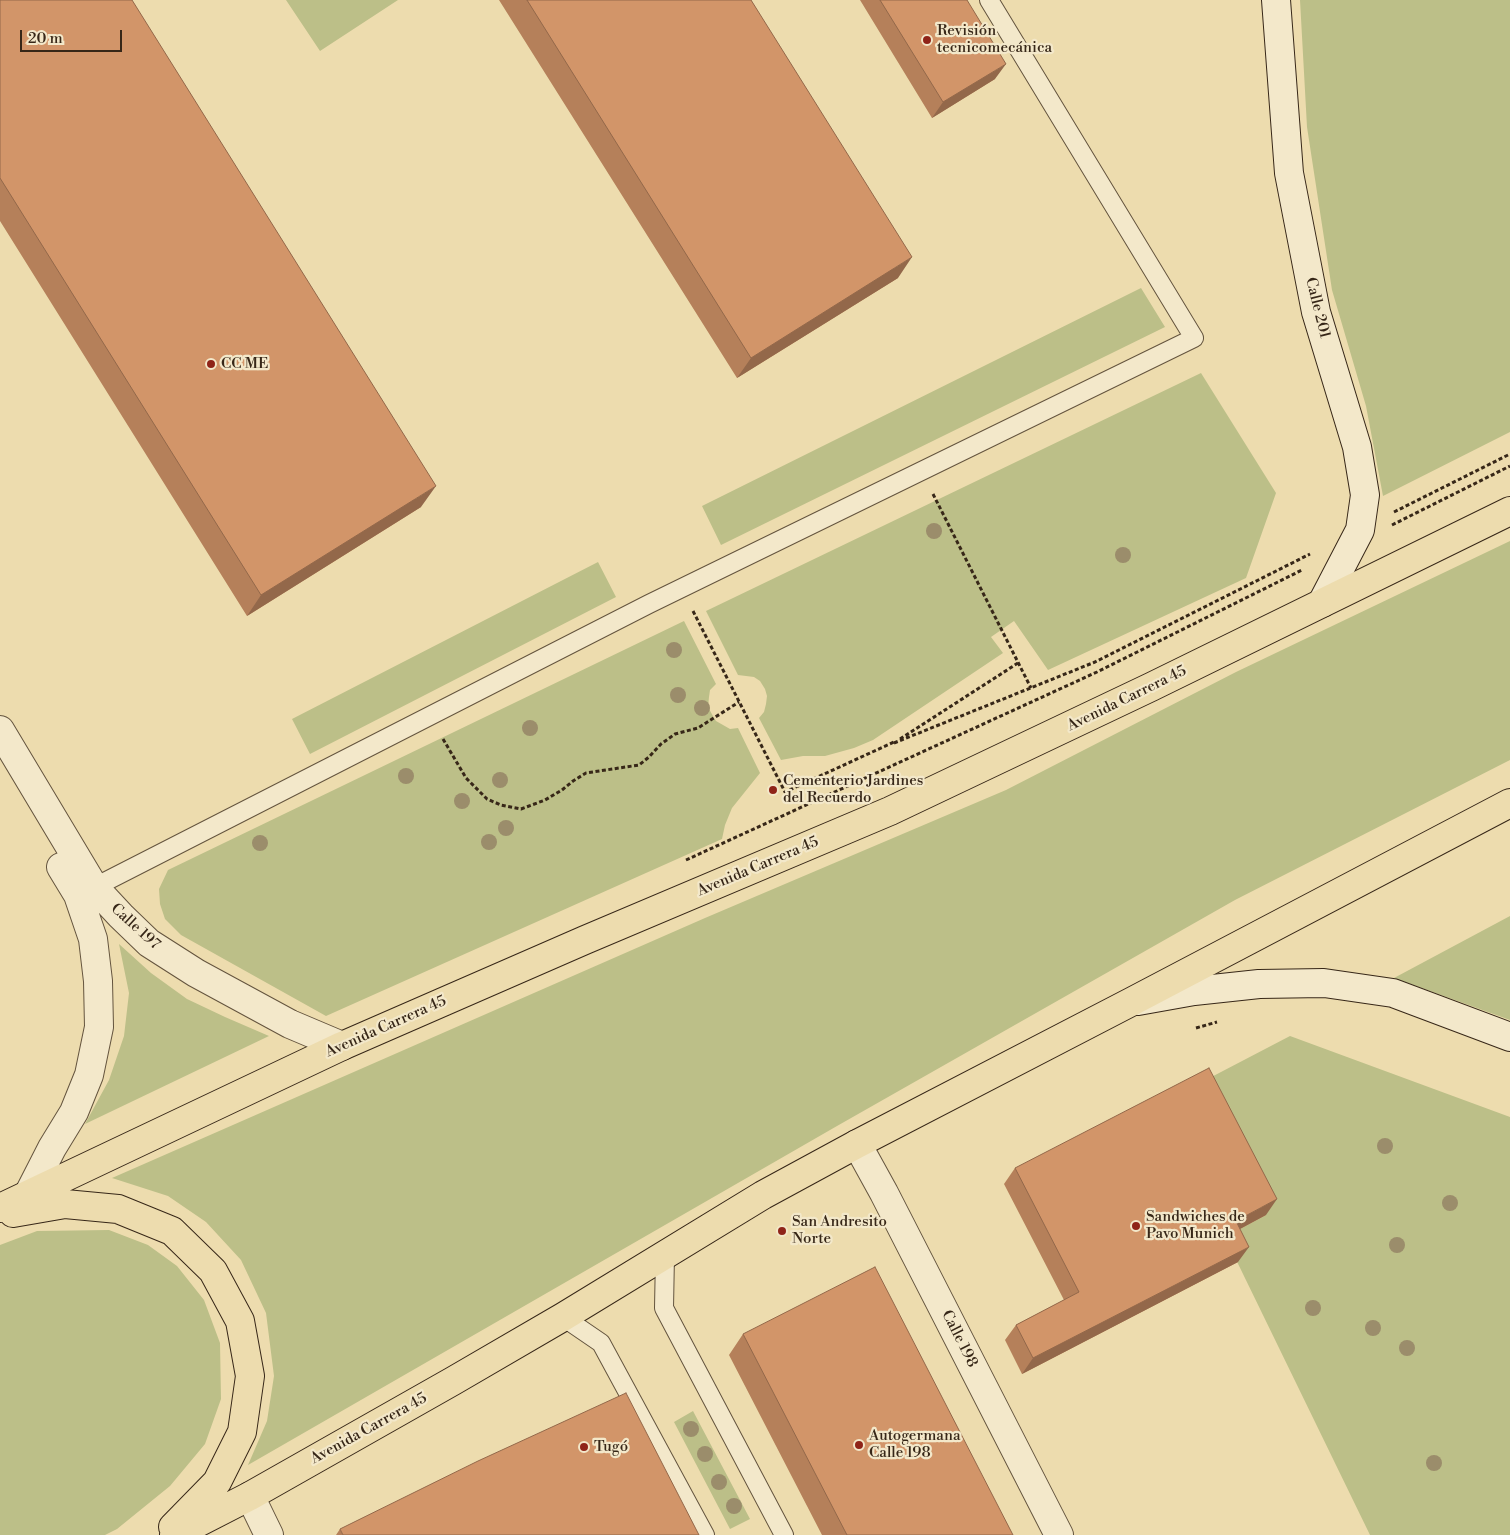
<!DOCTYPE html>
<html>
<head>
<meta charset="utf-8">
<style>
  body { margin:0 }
  #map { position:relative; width:1510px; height:1535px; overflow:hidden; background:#eddcae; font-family:"Libre Bodoni",serif }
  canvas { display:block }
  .scale { position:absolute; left:20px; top:30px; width:102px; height:22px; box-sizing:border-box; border:2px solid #372718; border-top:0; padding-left:6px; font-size:15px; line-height:18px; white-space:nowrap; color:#372718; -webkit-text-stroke:4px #f3e8ca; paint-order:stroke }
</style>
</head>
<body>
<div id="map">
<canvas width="1510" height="1535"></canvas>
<div class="scale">20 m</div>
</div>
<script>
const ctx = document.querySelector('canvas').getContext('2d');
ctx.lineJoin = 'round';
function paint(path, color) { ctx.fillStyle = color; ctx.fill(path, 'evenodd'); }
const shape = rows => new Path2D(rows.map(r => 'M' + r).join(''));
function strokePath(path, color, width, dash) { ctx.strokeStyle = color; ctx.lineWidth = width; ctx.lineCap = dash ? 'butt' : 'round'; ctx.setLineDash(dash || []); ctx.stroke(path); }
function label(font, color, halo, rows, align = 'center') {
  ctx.font = font + ' "Libre Bodoni",serif'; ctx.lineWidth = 4.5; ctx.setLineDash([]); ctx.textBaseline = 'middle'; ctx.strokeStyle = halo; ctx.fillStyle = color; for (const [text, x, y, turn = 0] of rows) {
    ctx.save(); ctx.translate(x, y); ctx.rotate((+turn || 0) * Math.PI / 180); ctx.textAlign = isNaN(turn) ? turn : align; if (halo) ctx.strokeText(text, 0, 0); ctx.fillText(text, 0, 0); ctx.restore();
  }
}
paint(shape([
  [286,0,398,0,320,51],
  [1300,0,1510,0,1510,432,1383,496,1366,406,1332,290,1307,127],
  [1141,288,1165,327,721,545,702,506],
  [1201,373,1276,493,1246,578,1048,670,1014,621,991,637,1003,653,873,740,854,748,825,756,803,756,781,760,759,718,764,712,766,704,767,696,765,689,760,681,754,677,738,675,706,611],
  [1510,541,1510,760,1235,900,837,1126,248,1465,267,1421,274,1376,266,1313,241,1260,206,1222,168,1196,112,1178,705,918,1006,790,1236,672],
  [598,562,616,597,310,754,292,719],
  [684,621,716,684,710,690,709,697,708,707,714,718,716,721,730,729,738,728,760,773,732,808,725,825,722,839,326,1016,181,935,165,919,160,904,159,889,168,870],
  [1510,916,1510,1020,1394,978],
  [119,944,151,973,187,999,225,1017,269,1036,85,1124,109,1080,124,1036,129,993],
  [1290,1036,1510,1117,1510,1535,1370,1535,1225,1237,1266,1215,1198,1084],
  [109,1230,148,1245,177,1266,204,1300,220,1343,221,1399,205,1444,170,1486,117,1529,105,1535,0,1535,0,1245,37,1231],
  [693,1411,750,1519,730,1529,674,1422]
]), '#bcbf88');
const service = shape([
  [85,892,649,604,1194,338,989,0],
  [665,1255,664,1308,784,1535],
  [563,1317,601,1343,705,1535]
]);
const minor = shape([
  [0,730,94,887,121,916,149,943,196,973,290,1024,342,1046],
  [857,1144,884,1193,1059,1535],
  [28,1195,52,1148,74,1112,89,1075,99,1027,98,981,93,939,78,895,61,867],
  [250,1496,269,1535]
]);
const secondary = shape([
  [1276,0,1289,173,1316,312,1357,447,1365,495,1360,530,1322,603],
  [1138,1001,1194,991,1259,984,1324,983,1393,993,1510,1037]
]);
const trunk = shape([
  [0,1208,342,1046,585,940,890,811,1151,687,1510,511],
  [13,1213,65,1204,118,1209,172,1231,213,1271,240,1321,250,1376,242,1432,217,1482,173,1527],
  [174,1535,250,1496,453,1381,563,1317,763,1195,857,1144,1131,1002,1510,803]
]);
strokePath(service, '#64543e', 20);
strokePath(minor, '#64543e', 30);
strokePath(secondary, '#372718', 30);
strokePath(trunk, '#372718', 30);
strokePath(shape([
  [933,494,1031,688],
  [1394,512,1510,454],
  [1392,525,1510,466],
  [693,611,785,792,894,742],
  [443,739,466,778,487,799,501,805,521,809,545,800,562,790,573,781,586,773,639,765,649,757,661,744,675,734,698,728,739,702],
  [900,739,1018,663],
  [894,743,1095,662,1310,554],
  [686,860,1097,672,1302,570],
  [1196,1028,1217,1022]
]), '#372718', 3, [4, 2.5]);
strokePath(service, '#f3e8ca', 18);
strokePath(minor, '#f3e8ca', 28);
strokePath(secondary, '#f3e8ca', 28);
strokePath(trunk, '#eddcae', 28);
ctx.fillStyle = '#9b8d6b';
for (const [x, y] of [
  [934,531],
  [1123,555],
  [674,650],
  [678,695],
  [702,708],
  [530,728],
  [406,776],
  [500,780],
  [462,801],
  [506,828],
  [489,842],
  [260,843],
  [1385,1146],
  [1450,1203],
  [1397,1245],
  [1313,1308],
  [1373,1328],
  [1407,1348],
  [691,1429],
  [705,1454],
  [1434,1463],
  [719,1482],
  [734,1506]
]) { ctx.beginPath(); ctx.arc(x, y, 8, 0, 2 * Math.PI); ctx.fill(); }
paint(shape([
  [0,0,421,507,247,616,0,221],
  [499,0,751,0,898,278,737,378],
  [860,0,967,0,995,79,932,118],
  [1015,1168,1266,1215,1240,1229,1238,1262,1022,1374,1005,1340,1016,1325,1064,1300,1004,1184],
  [743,1334,1013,1535,822,1535,729,1355],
  [340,1529,343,1535,336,1535]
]), '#b5805a');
paint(shape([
  [1006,64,995,79,932,118,943,102],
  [912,257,898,278,737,378,751,358],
  [436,486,421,507,247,616,261,595],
  [1277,1199,1266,1215,1225,1237,1236,1221],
  [1249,1247,1238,1262,1022,1374,1033,1358]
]), '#93684a');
const building = shape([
  [0,0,132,0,436,486,261,595,0,178,0,0],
  [527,0,751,0,912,257,751,358,527,0],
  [880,0,967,0,1006,64,943,102,880,0],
  [1209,1068,1277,1199,1236,1221,1249,1247,1033,1358,1016,1325,1079,1292,1015,1168,1209,1068],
  [875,1267,1013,1535,847,1535,743,1334,875,1267],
  [626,1393,699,1535,343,1535,340,1529,478,1461,626,1393]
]);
paint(building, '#d29569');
strokePath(building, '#93684a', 1);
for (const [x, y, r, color] of [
  [927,40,5,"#8f2418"],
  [211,364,5,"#8f2418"],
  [773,790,5,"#8f2418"],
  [1136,1226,5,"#8f2418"],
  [782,1231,5,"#8f2418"],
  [859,1445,5,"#8f2418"],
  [584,1447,5,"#8f2418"]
]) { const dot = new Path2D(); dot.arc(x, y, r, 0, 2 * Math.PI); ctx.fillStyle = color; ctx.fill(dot); strokePath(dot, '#f3e8ca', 2); }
label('15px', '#372718', '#f3e8ca', [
  ["Revisión",937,31],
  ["tecnicomecánica",937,48],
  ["CC ME",221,364],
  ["Cementerio Jardines",783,781],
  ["del Recuerdo",783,798],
  ["Sandwiches de",1146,1217],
  ["Pavo Munich",1146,1234],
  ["San Andresito",792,1222],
  ["Norte",792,1239],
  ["Autogermana",869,1436],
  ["Calle 198",869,1453],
  ["Tugó",594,1447]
], 'left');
label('15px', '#372718', '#f3e8ca', [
  ["Calle 201",1317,308,76],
  ["Avenida Carrera 45",1127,699,-26],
  ["Avenida Carrera 45",758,867,-23],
  ["Calle 197",135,927,42],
  ["Avenida Carrera 45",386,1027,-24],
  ["Calle 198",959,1339,63],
  ["Avenida Carrera 45",369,1429,-29]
]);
</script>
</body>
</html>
